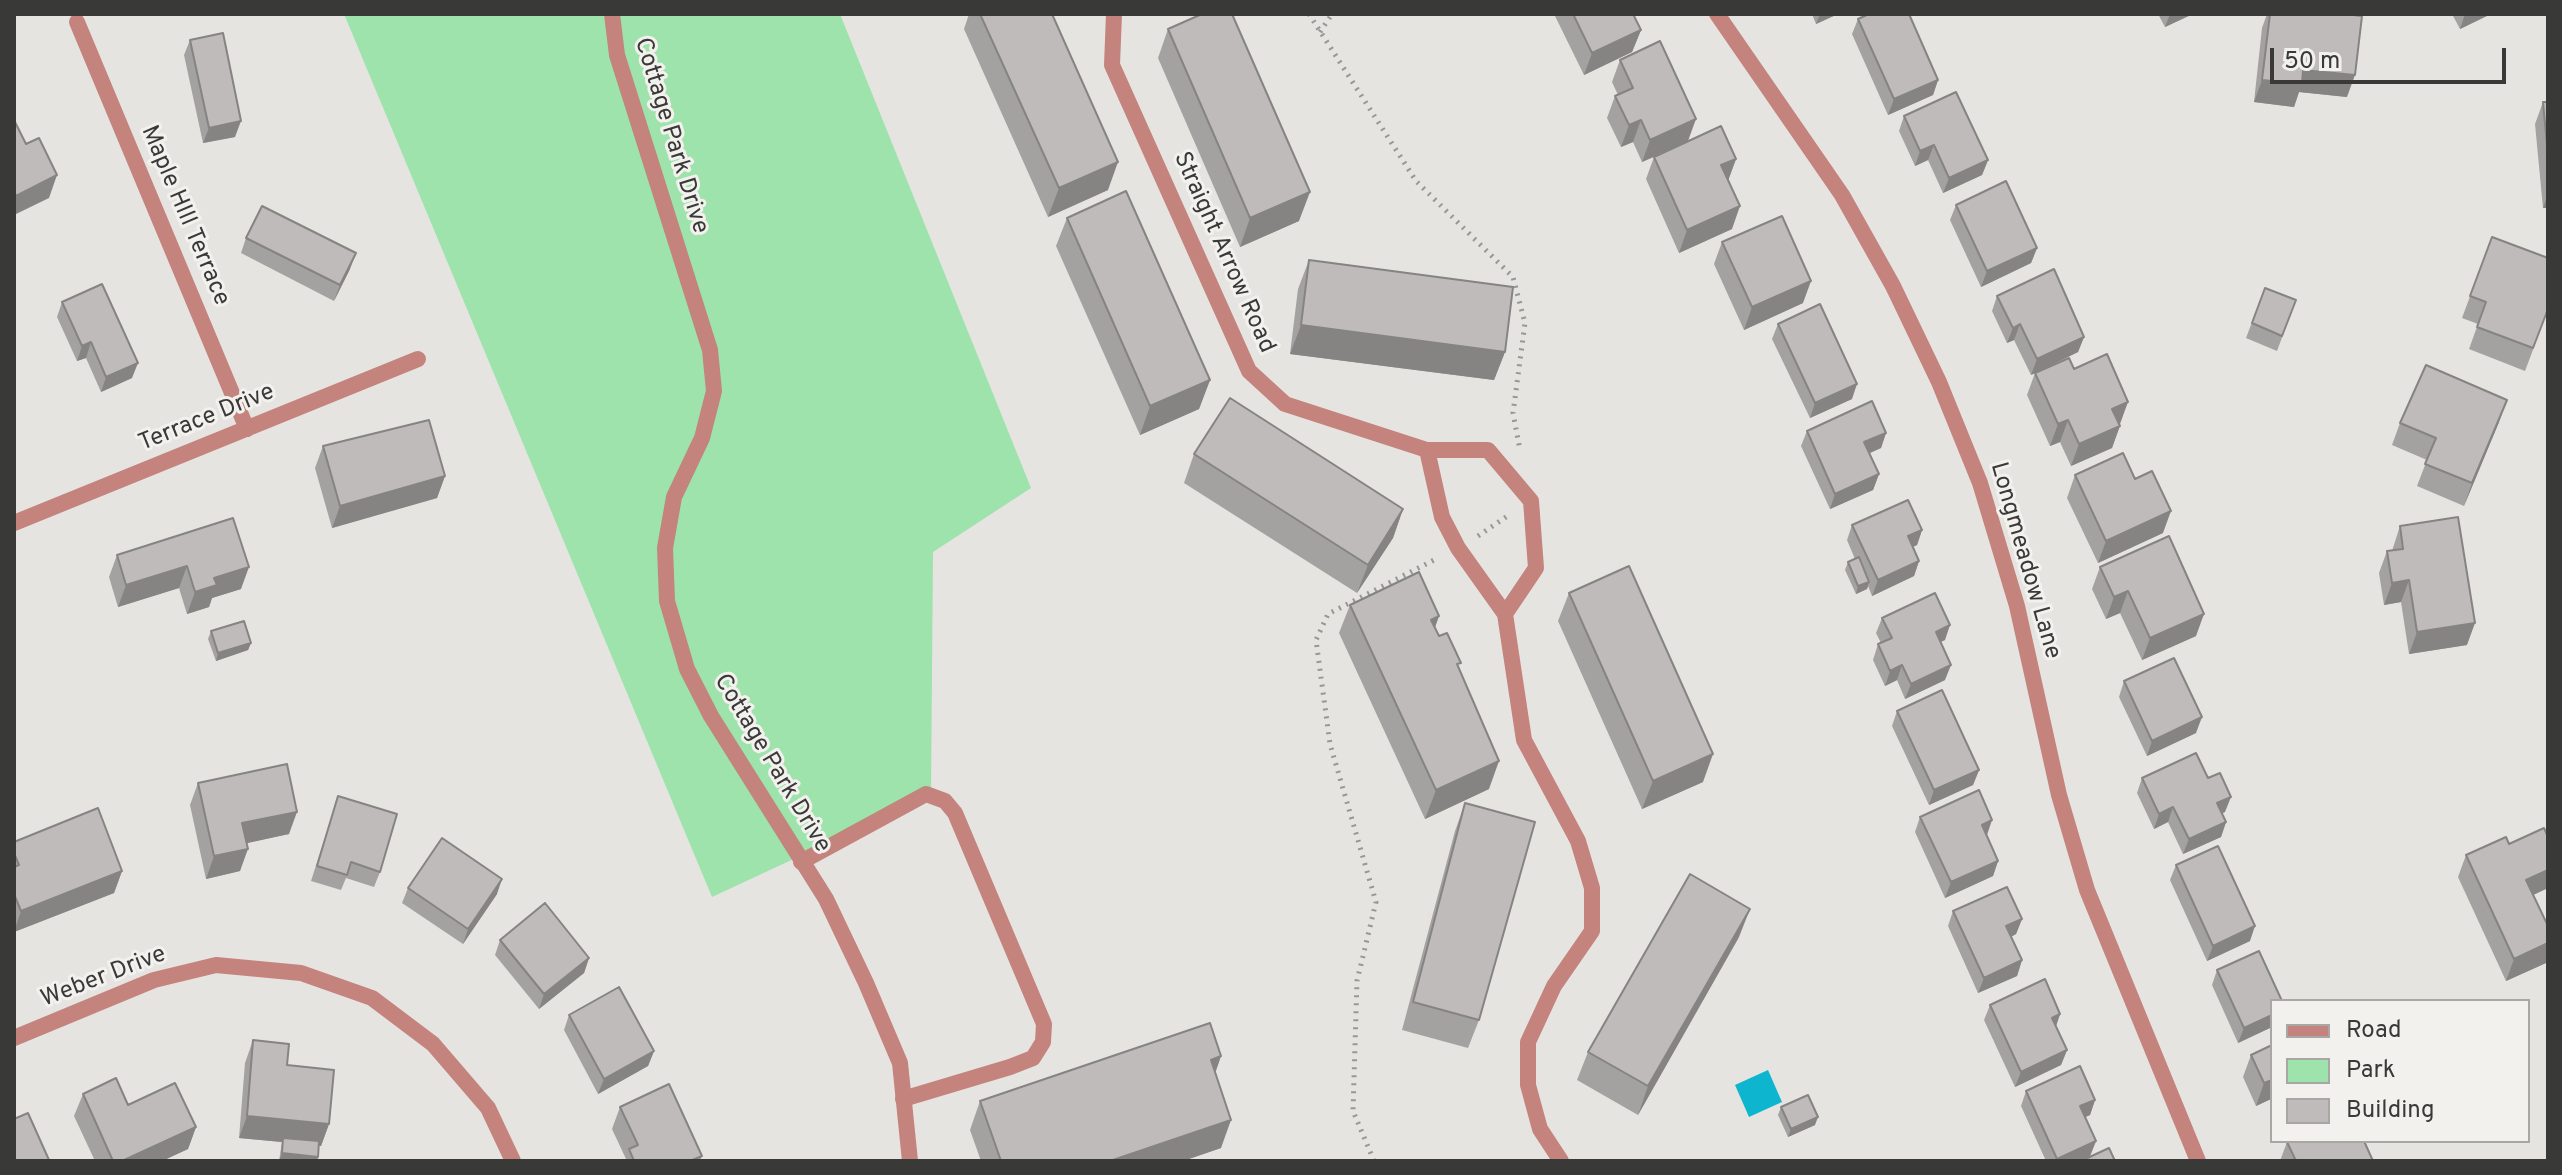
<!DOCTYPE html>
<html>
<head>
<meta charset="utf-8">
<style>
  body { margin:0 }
  #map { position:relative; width:2562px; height:1175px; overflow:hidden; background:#e6e4e1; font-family:Overpass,sans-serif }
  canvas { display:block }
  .frame { position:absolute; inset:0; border:16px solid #393938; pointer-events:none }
  .legend { position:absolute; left:2270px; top:999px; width:260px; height:144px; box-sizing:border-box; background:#f3f1ee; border:2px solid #a9a7a5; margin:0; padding:10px 14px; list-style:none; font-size:24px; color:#393938 }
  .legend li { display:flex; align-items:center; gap:16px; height:40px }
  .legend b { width:40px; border:2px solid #a9a7a5 }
  .scale { position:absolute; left:2270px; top:48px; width:236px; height:36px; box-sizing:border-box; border:4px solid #393938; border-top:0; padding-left:10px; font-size:24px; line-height:28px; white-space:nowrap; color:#393938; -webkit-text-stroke:6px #f3f1ee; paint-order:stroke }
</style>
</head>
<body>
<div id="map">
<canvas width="2562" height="1175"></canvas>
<div class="frame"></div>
<ul class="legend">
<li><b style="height:10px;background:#c4837c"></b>Road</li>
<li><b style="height:22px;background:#9de3ab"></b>Park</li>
<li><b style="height:22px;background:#bfbbbb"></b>Building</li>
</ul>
<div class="scale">50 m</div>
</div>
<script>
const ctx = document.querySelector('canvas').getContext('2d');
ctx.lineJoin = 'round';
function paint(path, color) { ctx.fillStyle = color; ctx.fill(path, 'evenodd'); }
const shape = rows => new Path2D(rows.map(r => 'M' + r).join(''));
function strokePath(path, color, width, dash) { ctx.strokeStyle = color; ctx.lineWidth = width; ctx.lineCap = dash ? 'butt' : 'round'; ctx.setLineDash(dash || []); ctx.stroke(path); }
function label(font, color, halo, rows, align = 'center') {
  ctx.font = font + ' Overpass,sans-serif'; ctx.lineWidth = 6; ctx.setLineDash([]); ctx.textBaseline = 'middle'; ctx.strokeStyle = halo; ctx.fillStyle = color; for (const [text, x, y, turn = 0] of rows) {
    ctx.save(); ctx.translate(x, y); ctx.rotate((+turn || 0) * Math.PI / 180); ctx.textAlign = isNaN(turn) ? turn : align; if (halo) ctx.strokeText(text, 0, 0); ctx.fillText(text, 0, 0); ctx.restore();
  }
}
paint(shape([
  [344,14,840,14,1031,488,933,552,931,795,712,897]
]), '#9de3ab');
paint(shape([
  [1768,1070,1782,1102,1749,1117,1735,1085]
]), '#0eb5cf');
strokePath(shape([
  [1309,14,1416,181,1513,277,1525,323,1513,413,1520,450],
  [1320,32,1332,14],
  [1478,536,1509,515],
  [1374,1161,1353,1111,1357,981,1376,902,1330,744,1316,640,1328,614,1438,558]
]), '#989795', 5, [2, 6]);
strokePath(shape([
  [801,862,926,794,945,801,955,813,1044,1024,1043,1042,1033,1058,1010,1067,903,1099]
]), '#c4837c', 16);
strokePath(shape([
  [612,14,617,55,710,350,714,391,702,438,674,497,665,548,667,601,687,669,711,716,826,899,866,983,900,1063,910,1161],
  [1114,14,1112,65,1249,371,1285,404,1427,450,1488,450,1531,501,1536,568,1505,614],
  [1717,14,1842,195,1893,286,1939,382,1980,483,2017,606,2059,795,2087,890,2198,1161],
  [77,22,247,429],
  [1427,450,1442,517,1458,548,1505,614,1524,740,1578,841,1592,888,1592,931,1554,986,1528,1042,1528,1085,1540,1129,1561,1161],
  [14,523,418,359],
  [14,1038,154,980,216,965,301,973,372,998,433,1044,488,1108,513,1161]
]), '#c4837c', 16);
paint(shape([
  [969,14,980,14,1108,190,1048,217,964,29],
  [1554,14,1633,14,1641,30,1632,52,1584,75],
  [1812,14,1838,14,1816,24],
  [2158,14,2193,14,2165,27],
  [2267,14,2344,14,2347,97,2299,92,2294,107,2254,102,2262,28],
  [2452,14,2491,14,2460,29],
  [1858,19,1938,80,1933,95,1888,115,1852,34],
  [1168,29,1299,221,1240,247,1158,58],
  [190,40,235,137,203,143,184,55],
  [1620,60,1688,141,1736,159,1728,180,1732,229,1679,253,1646,179,1654,157,1642,162,1633,142,1621,147,1607,118,1615,96,1618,95,1612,82],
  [2543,102,2548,102,2548,208,2543,208,2535,124],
  [1904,116,1988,160,1982,175,1943,193,1928,160,1915,166,1899,131],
  [1956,205,2037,248,2031,263,1981,287,1950,220],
  [1067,218,1210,380,1199,409,1140,435,1056,246],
  [2492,237,2548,310,2525,371,2469,349,2478,324,2462,318],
  [246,238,350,269,334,301,241,253],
  [1722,242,1803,303,1744,330,1714,264],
  [1309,260,1505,352,1494,380,1290,354,1298,289],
  [2265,288,2296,300,2277,351,2246,338],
  [1997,296,2084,337,2078,352,2031,375,2014,340,2007,343,1992,311],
  [62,302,132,378,101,392,86,358,77,361,57,317],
  [1778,324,1852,399,1810,418,1772,339],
  [2074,369,2120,424,2112,448,2071,466,2060,442,2050,446,2027,395,2035,373],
  [2499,422,2464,506,2417,486,2427,460,2392,445,2400,423],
  [1807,431,1886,433,1881,448,1869,453,1879,474,1873,490,1830,509,1801,446],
  [323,446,445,476,437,498,332,528,315,468],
  [1194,454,1403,509,1393,538,1357,593,1184,483],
  [2075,475,2135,479,2163,533,2098,563,2067,498],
  [233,518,241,589,212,598,209,607,187,614,179,588,118,607,109,577,117,555],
  [1852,525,1922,530,1917,545,1913,547,1919,561,1914,576,1872,596,1868,586,1867,589,1856,594,1845,570,1848,562,1855,559,1847,540],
  [2400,526,2467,645,2409,654,2401,602,2384,605,2379,573,2387,551,2392,551],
  [2100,567,2196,636,2142,660,2120,613,2106,619,2092,589],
  [1569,593,1703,782,1642,809,1558,621],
  [1350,605,1439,616,1435,627,1439,636,1489,789,1425,819,1339,633],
  [1882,618,1945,640,1940,642,1945,680,1905,699,1897,680,1885,686,1873,660,1878,644,1881,643,1876,633],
  [211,631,251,643,248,650,216,661,208,639],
  [2124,681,2196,733,2147,756,2119,697],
  [1897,711,1979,770,1973,785,1929,805,1892,726],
  [2142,778,2208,778,2225,812,2222,813,2226,822,2221,837,2183,854,2168,822,2154,829,2137,793],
  [198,783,289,834,246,843,240,871,206,879,190,805],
  [338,796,380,872,374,887,346,878,341,890,311,881],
  [1465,803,1479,1020,1468,1048,1402,1030,1455,831],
  [1920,817,1998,861,1993,876,1945,898,1915,832],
  [2548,837,2548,888,2533,895,2548,926,2548,958,2546,963,2506,981,2458,877,2466,855,2509,844],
  [14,842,122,871,114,893,14,932],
  [2176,865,2250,941,2207,961,2170,880],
  [408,888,497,894,463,944,402,903],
  [1953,911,2022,919,2016,934,2011,937,2022,960,2017,976,1978,993,1948,926],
  [1739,937,1638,1115,1577,1080,1588,1052],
  [500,940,589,958,584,973,539,1009,495,955],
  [2217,970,2272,1001,2272,1027,2238,1043,2212,985],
  [1990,1005,2060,1014,2056,1026,2067,1050,2061,1065,2015,1087,1984,1020],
  [569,1015,654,1051,648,1066,598,1094,564,1030],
  [253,1040,287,1065,329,1124,321,1146,319,1146,317,1161,279,1161,282,1142,239,1138,245,1063],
  [2272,1045,2272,1101,2271,1099,2256,1106,2243,1077,2251,1055],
  [1221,1056,1215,1073,1221,1148,1183,1161,981,1161,970,1130,980,1101],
  [2026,1091,2095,1100,2090,1115,2085,1117,2096,1141,2090,1156,2080,1161,2046,1161,2021,1106],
  [83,1094,128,1105,196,1127,188,1149,162,1161,95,1161,74,1116],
  [620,1107,702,1156,700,1161,625,1161,626,1159,612,1129],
  [1781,1107,1815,1125,1788,1137,1778,1115],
  [2287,1142,2373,1161,2280,1161]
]), '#a4a1a1');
paint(shape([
  [1820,14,1838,14,1816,24],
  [2170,14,2193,14,2165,27],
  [2465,14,2491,14,2460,29],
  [1641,30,1632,52,1584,75,1592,53],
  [2303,70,2355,75,2347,97,2299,92,2294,107,2254,102,2262,80],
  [1938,80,1933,95,1888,115,1894,99],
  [1696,119,1688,141,1642,162,1650,140],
  [1641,120,1633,142,1621,147,1629,125],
  [241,121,235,137,203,143,209,128],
  [1934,145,1928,160,1915,166,1920,151],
  [1736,159,1728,181,1721,165],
  [1988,160,1982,175,1943,193,1949,178],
  [1118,162,1108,190,1048,217,1059,188],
  [57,175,49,198,14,215,14,201,16,196],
  [1310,192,1299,221,1240,247,1250,218],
  [2548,194,2548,208,2543,208],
  [1740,206,1732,229,1679,253,1687,230],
  [2037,248,2031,263,1981,287,1987,271],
  [356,253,350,269,334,301,340,285],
  [1811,281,1803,303,1744,330,1752,307],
  [2020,324,2014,340,2007,343,2013,328],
  [1301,325,1505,352,1494,380,1290,354],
  [2084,337,2078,352,2031,375,2037,359],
  [91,342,86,358,77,361,82,346],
  [138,363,132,378,101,392,106,377],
  [1210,380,1199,409,1140,435,1150,406],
  [1857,384,1852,399,1810,418,1815,403],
  [2507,400,2499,422,2464,506,2472,483],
  [2128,402,2120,424,2104,431,2112,409],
  [2068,420,2060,442,2050,446,2058,424],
  [2120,426,2112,448,2071,466,2079,444],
  [1886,433,1881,448,1859,458,1864,442],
  [1879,474,1873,490,1830,509,1835,494],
  [445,476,437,498,332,528,340,506],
  [1403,509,1393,538,1357,593,1368,565],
  [2171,511,2163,533,2098,563,2106,541],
  [1922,530,1917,545,1903,551,1908,536],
  [1919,561,1914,576,1872,596,1878,580],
  [187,566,179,588,118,607,126,585],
  [249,567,241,589,212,598,209,607,187,614,195,592,214,578],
  [2409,580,2401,602,2384,605,2392,583],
  [1869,582,1867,589,1856,594,1858,586],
  [2128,591,2120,613,2106,619,2114,597],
  [2204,614,2196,636,2142,660,2150,638],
  [1439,616,1429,644,1431,620],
  [2475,623,2467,645,2409,654,2417,632],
  [1950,625,1945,640,1930,647,1936,632],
  [251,643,248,650,216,661,218,653],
  [1902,665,1897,680,1885,686,1890,671],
  [1951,665,1945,680,1905,699,1911,684],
  [2202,717,2196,733,2147,756,2152,741],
  [1713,754,1703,782,1642,809,1653,781],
  [1499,761,1489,789,1425,819,1436,790],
  [1979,770,1973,785,1929,805,1934,790],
  [2231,797,2225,812,2212,818,2217,803],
  [2173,807,2168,822,2154,829,2159,814],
  [297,812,289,834,234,846,242,823],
  [1992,820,1987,835,1982,825],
  [2226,822,2221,837,2183,854,2189,839],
  [248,849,240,871,206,879,214,856],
  [1998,861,1993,876,1945,898,1951,882],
  [2548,870,2548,888,2518,902,2526,880],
  [122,871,114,893,14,932,21,911],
  [502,879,497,894,463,944,468,929],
  [1750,909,1739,937,1638,1115,1648,1086],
  [2022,919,2016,934,2001,942,2006,926],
  [2255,926,2250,941,2207,961,2213,946],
  [2548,943,2548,958,2546,963,2506,981,2514,959],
  [589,958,584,973,539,1009,544,994],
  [2022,960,2017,976,1978,993,1984,978],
  [2060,1014,2055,1029,2052,1018],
  [2272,1015,2272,1027,2238,1043,2244,1028],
  [2067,1050,2061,1065,2015,1087,2021,1072],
  [654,1051,648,1066,598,1094,604,1079],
  [1221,1056,1211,1085,1211,1060],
  [2272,1080,2271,1099,2256,1106,2264,1083],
  [2095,1100,2090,1115,2075,1122,2080,1106],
  [247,1116,329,1124,321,1146,283,1143,283,1138,282,1142,239,1138],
  [1818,1117,1815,1125,1788,1137,1791,1129],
  [1231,1120,1221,1148,1183,1161,1110,1161],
  [196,1127,188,1149,162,1161,122,1161],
  [2096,1141,2090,1156,2080,1161,2057,1161,2057,1159],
  [282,1153,318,1157,317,1161,279,1161]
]), '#868383');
const building = shape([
  [980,14,1052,14,1118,162,1059,188,980,14],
  [1202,14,1232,14,1310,192,1250,218,1168,29,1202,14],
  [1573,14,1633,14,1641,30,1592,53,1573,14],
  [1869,14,1909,14,1938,80,1894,99,1858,19,1869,14],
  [2270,14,2344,14,2362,16,2355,75,2303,70,2302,84,2262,80,2270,14],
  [223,33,241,121,209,128,190,40,223,33],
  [1660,41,1696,119,1650,140,1641,120,1629,125,1615,96,1633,88,1620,60,1660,41],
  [1956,92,1988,160,1949,178,1934,145,1920,151,1904,116,1956,92],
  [2543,102,2548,102,2548,156,2543,102],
  [14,120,26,144,39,138,57,175,16,196,14,191,14,120],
  [1721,126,1736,159,1721,165,1740,206,1687,230,1654,157,1721,126],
  [2006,181,2037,248,1987,271,1956,205,2006,181],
  [1126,191,1210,380,1150,406,1067,218,1126,191],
  [262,206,356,253,340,285,246,238,262,206],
  [1782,216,1811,281,1752,307,1722,242,1782,216],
  [2492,237,2548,258,2548,309,2533,348,2477,327,2486,302,2470,296,2492,237],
  [1309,260,1513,287,1505,352,1301,325,1309,260],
  [2054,269,2084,337,2037,359,2020,324,2013,328,1997,296,2054,269],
  [102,284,138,363,106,377,91,342,82,346,62,302,102,284],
  [2265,288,2296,300,2282,336,2252,323,2265,288],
  [1820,304,1857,384,1815,403,1778,324,1820,304],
  [2107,354,2128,402,2112,409,2120,426,2079,444,2068,420,2058,424,2035,373,2069,358,2074,369,2107,354],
  [2426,365,2507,400,2472,483,2425,464,2436,438,2400,423,2426,365],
  [1230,398,1403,509,1368,565,1194,454,1230,398],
  [1872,401,1886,433,1864,442,1879,474,1835,494,1807,431,1872,401],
  [429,420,445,476,340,506,323,446,429,420],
  [2123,453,2135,479,2152,471,2171,511,2106,541,2075,475,2123,453],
  [1908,500,1922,530,1908,536,1919,561,1878,580,1852,525,1908,500],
  [2458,517,2475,623,2417,632,2409,580,2392,583,2387,551,2403,549,2400,526,2458,517],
  [233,518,249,567,214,578,217,585,195,592,187,566,126,585,117,555,233,518],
  [2169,536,2204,614,2150,638,2128,591,2114,597,2100,567,2169,536],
  [1859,557,1869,582,1858,586,1848,562,1859,557],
  [1629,566,1713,754,1653,781,1569,593,1629,566],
  [1419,572,1439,616,1431,620,1439,636,1447,633,1461,663,1457,664,1499,761,1436,790,1350,605,1419,572],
  [1935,593,1950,625,1936,632,1951,665,1911,684,1902,665,1890,671,1878,644,1892,638,1882,618,1935,593],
  [244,621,251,643,218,653,211,631,244,621],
  [2174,658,2202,717,2152,741,2124,681,2174,658],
  [1942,690,1979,770,1934,790,1897,711,1942,690],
  [2196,753,2208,778,2220,773,2231,797,2217,803,2226,822,2189,839,2173,807,2159,814,2142,778,2196,753],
  [287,764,297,812,242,823,248,849,214,856,198,783,287,764],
  [1979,790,1992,820,1982,825,1998,861,1951,882,1920,817,1979,790],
  [338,796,397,814,380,872,351,862,347,875,317,866,338,796],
  [1465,803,1535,822,1479,1020,1413,1002,1465,803],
  [98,808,122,871,21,911,14,894,14,867,19,865,14,853,14,842,98,808],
  [2544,828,2548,837,2548,870,2526,880,2548,926,2548,943,2514,959,2466,855,2506,837,2509,844,2544,828],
  [442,838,502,879,468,929,408,888,442,838],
  [2218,846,2255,926,2213,946,2176,865,2218,846],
  [1690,874,1750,909,1648,1086,1588,1052,1690,874],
  [2007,887,2022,919,2006,926,2022,960,1984,978,1953,911,2007,887],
  [545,903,589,958,544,994,500,940,545,903],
  [2259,951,2282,1001,2272,1001,2272,1015,2244,1028,2217,970,2259,951],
  [2045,979,2060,1014,2052,1018,2067,1050,2021,1072,1990,1005,2045,979],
  [619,987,654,1051,604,1079,569,1015,619,987],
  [1210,1023,1221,1056,1211,1060,1231,1120,1110,1161,1001,1161,980,1101,1210,1023],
  [253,1040,289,1044,287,1065,334,1070,329,1124,247,1116,253,1040],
  [2272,1045,2272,1080,2264,1083,2251,1055,2272,1045],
  [2080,1066,2095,1100,2080,1106,2096,1141,2057,1159,2026,1091,2080,1066],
  [116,1078,128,1105,175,1083,196,1127,122,1161,113,1161,83,1094,116,1078],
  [669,1084,702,1156,690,1161,634,1161,629,1149,638,1145,620,1107,669,1084],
  [1808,1095,1818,1117,1791,1129,1781,1107,1808,1095],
  [28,1113,49,1160,48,1161,14,1161,14,1119,28,1113],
  [283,1138,319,1141,318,1157,282,1153,283,1138],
  [2290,1141,2364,1141,2373,1161,2296,1161,2287,1142,2290,1141],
  [2109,1148,2115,1161,2081,1161,2109,1148]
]);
paint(building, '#bfbbbb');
strokePath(building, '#868383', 2);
label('24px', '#393938', '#f3f1ee', [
  ["Cottage Park Drive",670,136,73],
  ["Maple HIll Terrace",184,216,67],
  ["Straight Arrow Road",1223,253,66],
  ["Terrace Drive",207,419,-22],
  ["Longmeadow Lane",2024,561,74],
  ["Cottage Park Drive",771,764,59],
  ["Weber Drive",104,978,-21]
]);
</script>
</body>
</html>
